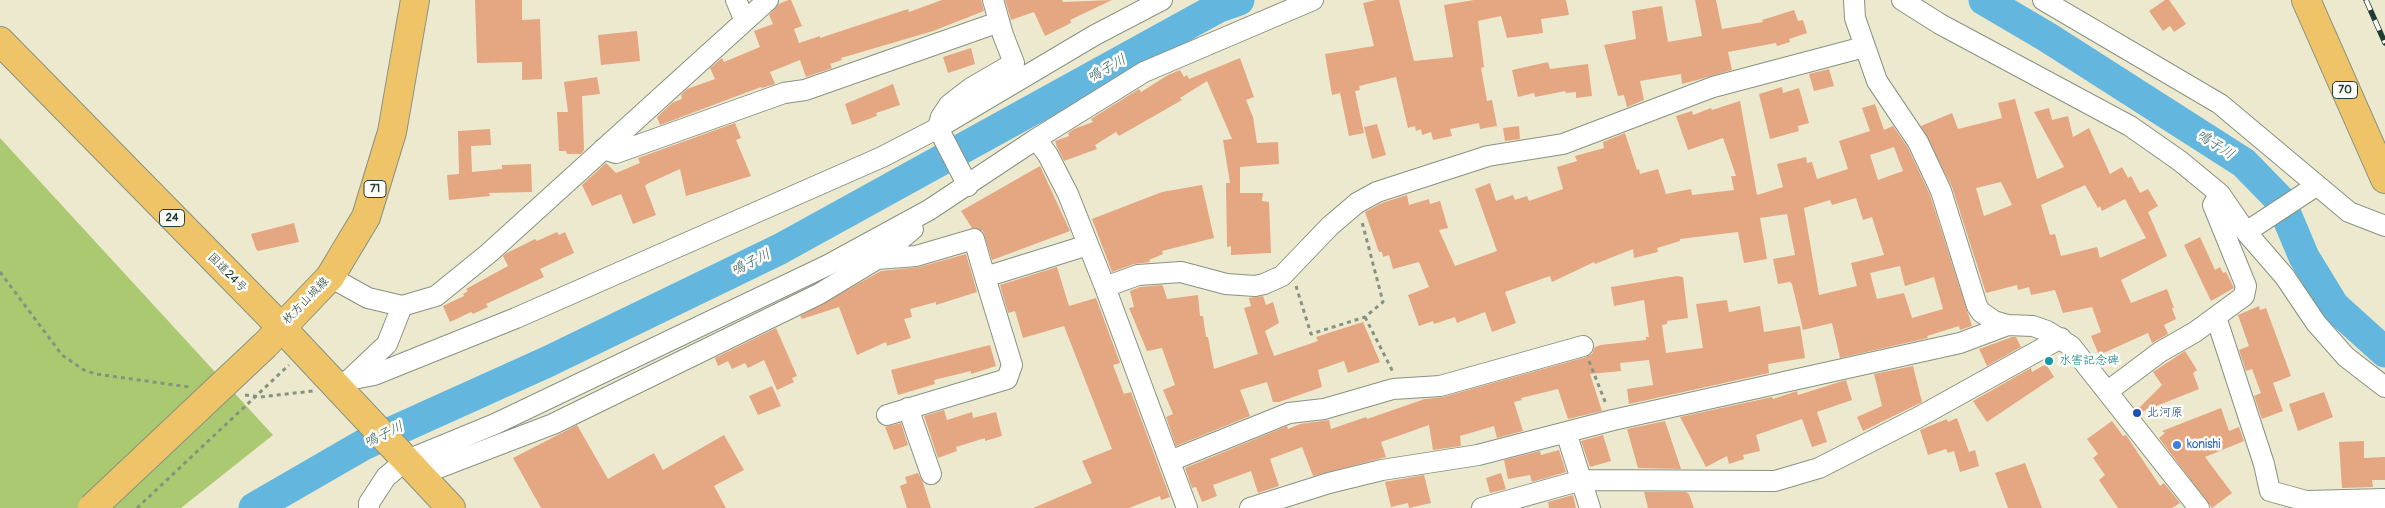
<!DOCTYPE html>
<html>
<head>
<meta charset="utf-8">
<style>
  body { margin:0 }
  canvas { display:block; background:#ede9ce }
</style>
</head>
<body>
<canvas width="2385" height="508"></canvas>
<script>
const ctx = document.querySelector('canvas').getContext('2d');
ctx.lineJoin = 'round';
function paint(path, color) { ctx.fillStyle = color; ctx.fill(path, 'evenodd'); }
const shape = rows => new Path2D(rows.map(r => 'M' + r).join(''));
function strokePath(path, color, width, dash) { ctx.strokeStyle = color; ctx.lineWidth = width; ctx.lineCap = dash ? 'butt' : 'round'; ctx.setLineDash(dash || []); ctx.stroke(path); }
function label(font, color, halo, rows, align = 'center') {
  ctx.font = font + ' Pangolin,"Klee One",sans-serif'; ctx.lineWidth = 5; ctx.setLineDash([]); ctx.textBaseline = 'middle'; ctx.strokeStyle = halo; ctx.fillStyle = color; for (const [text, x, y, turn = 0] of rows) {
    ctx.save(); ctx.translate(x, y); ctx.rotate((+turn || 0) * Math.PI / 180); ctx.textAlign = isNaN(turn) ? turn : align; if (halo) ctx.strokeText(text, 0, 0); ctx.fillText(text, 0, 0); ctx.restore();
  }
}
paint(shape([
  [0,138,273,435,181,508,0,508]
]), '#abc970');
strokePath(shape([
  [1984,0,2047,37,2244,163,2280,200,2304,257,2334,306,2385,352],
  [254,508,363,445,547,362,780,249,1219,7,1239,0]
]), '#63b7df', 31);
paint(shape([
  [475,0,522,0,522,20,540,19,542,79,522,80,522,62,477,63],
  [788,0,791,0,802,26,794,29,799,43,820,36,820,38,908,9,909,12,942,0,981,0,984,11,933,31,841,58,842,60,830,64,832,68,806,77,800,60,770,72,775,84,762,88,761,87,660,125,657,117,672,103,682,99,681,95,687,89,715,79,710,68,722,58,724,62,760,47,754,31,773,24,769,15,779,4],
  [1005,0,1062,0,1063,2,1112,0,1070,20,1071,23,1045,36,1034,12,1011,20],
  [1376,0,1399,0,1414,61,1453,57,1444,5,1474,0,1566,0,1569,15,1541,19,1543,33,1507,38,1501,16,1478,21,1484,67,1481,68,1487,101,1492,100,1497,126,1480,129,1479,123,1450,129,1452,136,1433,140,1431,132,1422,135,1421,129,1416,131,1415,126,1408,128,1396,77,1359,86,1360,90,1355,91,1364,133,1349,136,1340,93,1332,95,1325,54,1374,46,1363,3],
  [1695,0,1716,0,1722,29,1763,22,1762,20,1794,10,1798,21,1803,20,1807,33,1789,39,1790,42,1777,46,1776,43,1728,52,1732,70,1697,80,1682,84,1681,74,1640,81,1644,100,1627,107,1624,95,1618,96,1604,45,1636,39,1632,11,1662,6,1668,42,1702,36],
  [2165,0,2169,0,2186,24,2174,32,2170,26,2163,31,2149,11],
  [637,31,640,61,601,65,598,35],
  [971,48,975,64,948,73,943,57],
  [1240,58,1254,97,1246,100,1253,117,1257,143,1278,142,1279,164,1240,167,1240,193,1263,193,1262,201,1269,202,1271,253,1231,255,1231,246,1227,247,1226,183,1230,183,1223,140,1232,139,1207,81,1180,98,1182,100,1119,136,1116,132,1095,145,1097,149,1064,161,1057,147,1055,141,1069,136,1068,133,1074,129,1093,122,1091,119,1139,89,1141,92,1168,75,1180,70,1184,77,1187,75,1189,79],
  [1548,62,1550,69,1588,64,1592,96,1576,98,1576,92,1566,93,1565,91,1535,97,1534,93,1518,97,1512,70],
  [1829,69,1834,86,1814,91,1809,74],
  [597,77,600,94,582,96,584,150,581,154,567,154,566,151,559,151,557,112,568,112,564,82],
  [893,84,900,105,876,113,877,116,852,125,845,104],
  [1782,87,1783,93,1799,88,1809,123,1798,126,1799,131,1770,139,1759,94],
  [2015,99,2037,179,2064,167,2034,112,2049,108,2052,120,2068,116,2073,137,2089,128,2110,174,2122,167,2128,178,2131,176,2140,193,2148,189,2158,206,2148,212,2167,256,2121,280,2131,303,2167,289,2174,308,2172,308,2176,319,2164,325,2168,334,2152,343,2148,333,2099,355,2091,336,2101,332,2092,307,2063,313,2055,290,2031,295,2029,287,2018,290,2017,285,1986,293,1952,187,1921,126,1952,113,1958,129,2002,118,1998,103],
  [2001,182,2012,205,1984,216,1976,188],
  [2085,185,2098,208,2100,206,2102,211,2125,199,2146,238,2100,258,2097,247,2061,256,2055,234,2050,235,2041,205],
  [1740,101,1757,195,1783,187,1777,164,1806,157,1807,163,1812,162,1817,179,1848,169,1839,141,1870,131,1862,108,1875,104,1884,130,1893,126,1908,148,1930,195,1972,326,1960,330,1959,326,1927,336,1928,338,1840,358,1832,323,1803,330,1792,284,1790,282,1778,284,1773,259,1795,255,1787,214,1760,218,1767,259,1744,263,1738,232,1680,239,1680,241,1657,248,1658,252,1634,258,1633,249,1595,264,1594,262,1552,282,1550,276,1505,292,1516,323,1492,332,1485,312,1457,323,1455,317,1434,324,1433,321,1419,326,1408,295,1429,287,1419,262,1393,269,1389,255,1383,257,1382,252,1379,252,1365,212,1382,203,1407,195,1409,205,1429,199,1430,204,1440,201,1448,228,1439,230,1455,266,1497,251,1475,189,1490,183,1496,201,1513,195,1515,200,1527,196,1529,201,1563,189,1557,167,1577,161,1575,156,1604,148,1603,142,1625,133,1637,170,1639,169,1640,174,1658,169,1666,194,1691,189,1692,195,1734,190,1731,176,1736,176,1723,138,1688,150,1676,116,1692,111,1693,115,1711,108,1712,110],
  [1894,147,1903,171,1878,180,1870,155],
  [1856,198,1863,220,1872,217,1884,255,1851,263,1857,286,1819,295,1804,208,1830,200,1832,205],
  [1900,266,1905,286,1934,277,1943,309,1912,318,1904,293,1877,299,1870,273],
  [735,123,741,138,736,140,751,176,686,196,680,169,647,184,645,186,656,215,633,224,621,194,592,206,582,185,606,163,616,173,640,163,638,158],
  [1377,124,1386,155,1372,159,1364,127],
  [1519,126,1520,139,1505,141,1503,128],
  [490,129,491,145,471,146,472,172,502,169,502,165,531,164,532,192,489,193,490,196,449,200,447,175,459,174,458,131],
  [1040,166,1070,231,992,260,983,231,972,228,961,211],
  [1202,185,1214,238,1162,251,1163,254,1149,260,1150,262,1134,264,1112,272,1092,219,1162,192],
  [294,223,299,242,258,251,256,249,251,234],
  [557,232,559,235,565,232,574,253,540,269,544,277,486,304,488,307,473,314,471,312,450,322,443,306,464,296,463,294,468,291,466,289,508,266,503,256,505,254,535,239,537,241],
  [2200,237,2215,270,2220,267,2223,273,2226,272,2234,288,2211,301,2184,245],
  [966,254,977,292,936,305,936,302,910,309,912,317,904,319,911,338,887,346,886,342,857,355,839,307,802,319,800,316,881,271,919,267],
  [1057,267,1069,306,1096,298,1120,363,1113,365,1124,394,1131,392,1170,497,1161,500,1160,496,1129,508,1033,508,1092,483,1082,461,1112,449,1064,326,1023,338,1015,311,1008,313,1000,285],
  [1677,276,1683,277,1688,318,1667,321,1667,324,1662,325,1666,353,1703,348,1696,304,1727,300,1729,312,1760,306,1764,332,1800,326,1805,358,1768,364,1769,373,1629,404,1627,389,1653,385,1649,360,1620,363,1621,371,1590,374,1602,411,1568,419,1558,389,1521,398,1522,400,1514,402,1523,431,1497,438,1494,426,1460,436,1461,446,1433,450,1429,425,1381,442,1386,457,1313,476,1302,447,1270,459,1279,486,1258,493,1251,471,1213,485,1217,496,1202,502,1196,487,1192,488,1185,468,1287,426,1288,429,1300,424,1329,420,1331,429,1366,417,1367,419,1425,399,1443,397,1586,357,1592,354,1595,347,1601,345,1646,340,1646,337,1649,337,1644,300,1614,306,1611,287],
  [1161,285,1163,286,1167,299,1198,295,1200,316,1203,316,1206,337,1208,337,1214,369,1258,354,1244,308,1251,306,1249,298,1263,296,1266,305,1273,302,1279,323,1265,331,1274,356,1318,341,1316,337,1363,322,1380,362,1348,373,1344,361,1318,370,1322,387,1279,402,1273,402,1267,382,1240,390,1250,416,1176,446,1166,417,1173,414,1163,390,1175,385,1162,348,1147,351,1129,308,1134,307,1130,291,1140,287],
  [2259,306,2260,310,2266,308,2291,376,2273,383,2283,411,2262,419,2254,396,2261,393,2252,369,2246,371,2239,350,2249,346,2238,315],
  [776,328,797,376,792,378,794,382,777,390,764,360,748,368,745,363,732,369,728,361,718,366,715,358],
  [2012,337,2016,337,2021,347,1987,366,1979,349],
  [990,345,996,366,971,374,971,371,934,380,935,384,898,395,891,370],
  [2185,351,2197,370,2193,373,2199,389,2139,413,2137,410,2162,385,2153,372],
  [2046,364,2054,377,1987,422,1973,401,2031,368,2032,372],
  [1913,366,1922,402,1863,431,1857,417,1882,406,1874,374],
  [1846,380,1852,400,1817,412,1827,442,1812,447,1802,419,1756,435,1760,451,1743,455,1744,459,1729,464,1727,456,1706,467,1680,417,1772,397,1773,399,1797,391,1798,395],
  [772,386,781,406,758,415,749,396],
  [2324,392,2333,417,2298,431,2289,404],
  [2221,408,2229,431,2239,427,2244,441,2205,457,2232,493,2212,508,2159,438,2165,433,2162,431],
  [944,410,947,420,972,412,973,418,996,412,1002,436,985,441,985,438,956,447,957,451,938,458,924,416],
  [1957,418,1969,452,1975,450,1979,466,1960,472,1954,451,1948,453,1946,449,1928,455,1920,430,1947,419,1948,422],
  [1665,421,1681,469,1638,468,1627,429],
  [2112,421,2123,436,2126,435,2160,486,2164,483,2180,503,2172,508,2118,508,2099,480,2105,475,2093,458,2098,454,2087,439],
  [901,423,908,445,894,450,885,427],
  [577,425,608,479,654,453,663,470,724,435,744,470,714,486,726,508,541,508,513,458],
  [1603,435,1611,461,1590,467,1581,441],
  [2364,441,2364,458,2385,457,2385,480,2372,480,2373,487,2342,488,2339,442],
  [1559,450,1566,472,1532,482,1530,475,1508,479,1504,460,1540,451,1541,455],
  [2025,463,2042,508,2008,508,1995,473],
  [918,473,923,483,931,508,907,508,900,486,907,483,905,477],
  [1501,473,1506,489,1490,493,1486,478],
  [1424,475,1431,503,1409,508,1408,503,1391,507,1385,482],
  [1644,492,1686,492,1689,494,1694,508,1648,508],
  [1573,495,1576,508,1549,508,1548,502]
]), '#e5a682');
const minor = shape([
  [736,0,745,21],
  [1854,0,1855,18,1877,81,1918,142,1941,191,1977,306,1981,312,1994,321,2008,325,2033,326,2047,331,2071,346,2199,508],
  [1902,0,1940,24,2130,126,2180,161,2220,194,2246,232,2285,277,2316,323,2346,357,2385,387],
  [2043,0,2220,104,2349,212,2385,226],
  [1036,139,1048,155,1068,194,1105,287,1187,508],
  [603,149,616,153,784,93,805,90,999,22],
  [968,186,938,128,941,117,949,105,971,88,1014,63,1003,35,993,0],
  [2246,232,2316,186],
  [877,259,916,256,974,239,985,277],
  [330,277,368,298,402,306],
  [1105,287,1138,275,1181,272,1226,284,1255,286,1264,284,1282,276,1330,226,1357,203,1377,192,1488,156,1563,144,1713,87,1864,47],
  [2216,317,2264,464,2270,491,2306,501,2385,499],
  [348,380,374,375,516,318,882,157,938,128,1095,35,1162,0],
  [349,380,387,344,402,306,436,296,489,253,768,0],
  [2108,391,2160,352,2195,332,2244,296,2246,286,2213,205,2220,194],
  [908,408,931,474],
  [887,415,1007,379,1012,365,985,277,1088,245],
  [1566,432,1590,508],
  [1170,461,1289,413,1324,409,1393,389,1440,386,1583,346],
  [420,475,553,424,819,294,877,259,913,229],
  [369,508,369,503,386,477,405,461,495,424,828,265,929,210,1036,139,1144,72,1313,0],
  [1250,508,1329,483,1382,470,1478,455,1613,420,1960,343,2008,325],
  [1482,508,1582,480,1775,481,1819,468,1919,417,2061,338]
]);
const primary = shape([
  [2306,0,2385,179],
  [266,344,330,277,366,217,392,132,415,0]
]);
const trunk = shape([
  [0,41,281,327,451,508]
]);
strokePath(minor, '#869381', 22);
strokePath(primary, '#869381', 30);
strokePath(trunk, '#869381', 30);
strokePath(shape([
  [0,272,62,355,84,370,96,374,189,387],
  [1296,286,1311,334,1365,317,1383,302,1362,222],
  [1365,317,1393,372],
  [1589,361,1606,404],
  [245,395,260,397,313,391]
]), '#869381', 3, [4, 4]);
strokePath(minor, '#fff', 20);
strokePath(primary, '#efc469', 28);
strokePath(trunk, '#efc469', 28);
const rail = shape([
  [2366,0,2385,43]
]);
strokePath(rail, '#1f3d34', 5.5);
strokePath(rail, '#fdfcf7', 4, [11]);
const primaryBridge = shape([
  [92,508,265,345]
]);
strokePath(primaryBridge, '#869381', 30, []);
strokePath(shape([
  [137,508,289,365]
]), '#869381', 3, [4, 4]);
strokePath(primaryBridge, '#efc469', 28);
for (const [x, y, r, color] of [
  [2049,361,5,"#0f9aa8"],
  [2137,413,5,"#1a4fb4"],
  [2177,445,5,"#3f7fe0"]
]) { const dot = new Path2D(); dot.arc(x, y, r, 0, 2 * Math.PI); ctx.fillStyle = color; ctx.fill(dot); strokePath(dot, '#fdfcf7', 2); }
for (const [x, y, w] of [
  [2345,90,25],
  [375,189,22],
  [172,218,25]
]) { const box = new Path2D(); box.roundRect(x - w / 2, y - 8.5, w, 17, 4); ctx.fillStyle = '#fdfcf7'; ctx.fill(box); strokePath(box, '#1f3d34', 1); }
label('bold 11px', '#1f3d34', null, [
  ["70",2345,90],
  ["71",375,189],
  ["24",172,218]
]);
label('12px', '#1f3d34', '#fdfcf7', [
  ["国道24号",227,273,45],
  ["枚方山城線",306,301,-46]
]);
label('12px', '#0d838f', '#fdfcf7', [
  ["水害記念碑",2059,361]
], 'left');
label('12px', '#164399', '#fdfcf7', [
  ["北河原",2147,413]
], 'left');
label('12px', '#366cbe', '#fdfcf7', [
  ["konishi",2187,445]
], 'left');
label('italic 14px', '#336267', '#fdfcf7', [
  ["鳴子川",1107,69,-29],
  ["鳴子川",2215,145,33],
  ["鳴子川",751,263,-26],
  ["鳴子川",384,435,-25]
]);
</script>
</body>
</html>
